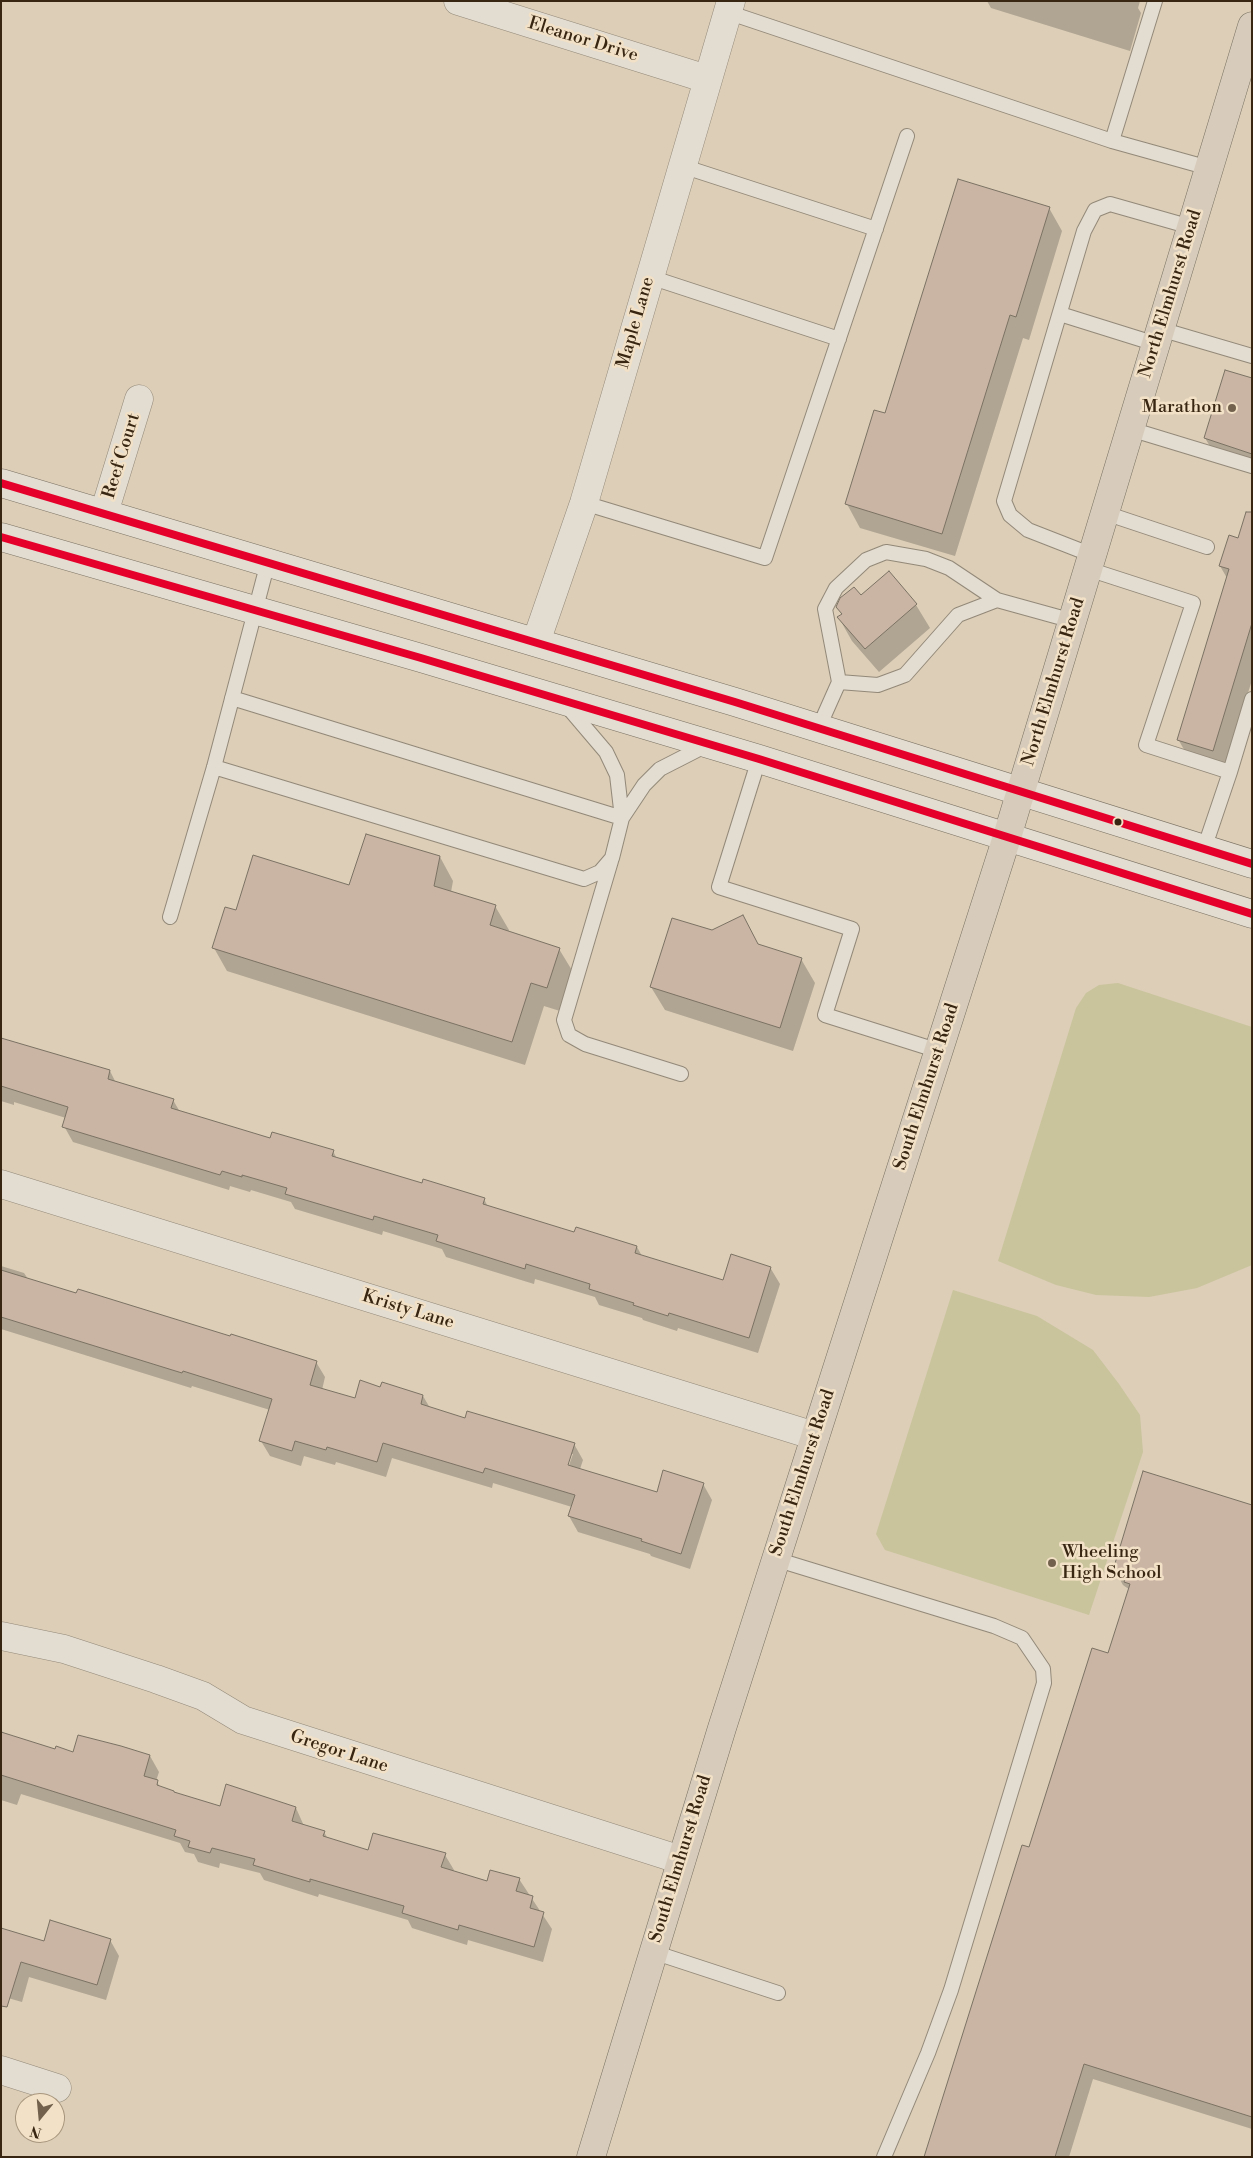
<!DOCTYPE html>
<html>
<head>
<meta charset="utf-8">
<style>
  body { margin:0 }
  #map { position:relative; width:1253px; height:2158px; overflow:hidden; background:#dcceb7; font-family:"Libre Bodoni",serif }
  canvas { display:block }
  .frame { position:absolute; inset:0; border:2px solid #392612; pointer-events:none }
  .north { position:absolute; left:15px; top:2093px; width:50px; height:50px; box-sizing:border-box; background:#f2e1c6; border:1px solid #a8967e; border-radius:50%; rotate:197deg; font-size:14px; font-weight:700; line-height:20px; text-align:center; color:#392612 }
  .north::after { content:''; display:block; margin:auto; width:18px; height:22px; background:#72614c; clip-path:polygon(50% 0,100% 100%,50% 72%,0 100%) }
</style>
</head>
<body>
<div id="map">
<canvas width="1253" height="2158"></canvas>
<div class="frame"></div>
<div class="north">N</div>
</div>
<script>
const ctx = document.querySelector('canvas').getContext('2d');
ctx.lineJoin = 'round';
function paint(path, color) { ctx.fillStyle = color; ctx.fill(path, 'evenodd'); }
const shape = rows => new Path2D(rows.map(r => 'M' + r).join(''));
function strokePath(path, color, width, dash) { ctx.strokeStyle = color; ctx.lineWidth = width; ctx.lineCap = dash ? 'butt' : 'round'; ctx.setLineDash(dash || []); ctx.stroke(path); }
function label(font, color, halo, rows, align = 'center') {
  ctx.font = font + ' "Libre Bodoni",serif'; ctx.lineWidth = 5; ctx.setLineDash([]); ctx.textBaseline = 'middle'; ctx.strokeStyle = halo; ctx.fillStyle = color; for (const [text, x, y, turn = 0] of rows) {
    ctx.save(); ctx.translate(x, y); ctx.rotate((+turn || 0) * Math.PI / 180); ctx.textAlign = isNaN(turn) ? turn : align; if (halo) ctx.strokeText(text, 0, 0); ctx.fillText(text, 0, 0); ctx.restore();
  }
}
paint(shape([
  [1118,983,1252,1027,1252,1265,1197,1288,1149,1297,1096,1295,1056,1285,998,1261,1076,1008,1086,993,1099,985],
  [953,1290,1037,1316,1093,1350,1119,1384,1140,1415,1143,1452,1089,1615,885,1550,876,1534]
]), '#c9c49c');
paint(shape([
  [987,1,1140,1,1138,8,1141,13,1130,51,991,8],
  [1049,208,1062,231,1029,340,1023,338,955,556,860,528,847,504,886,415],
  [1252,380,1252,469,1217,458,1205,438],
  [1252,544,1252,680,1224,770,1190,760,1178,739,1227,578,1220,566],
  [889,573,916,605,930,628,879,672,852,641,839,618,842,615,837,607,861,597],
  [440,857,453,881,451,892,495,906,509,930,508,932,559,949,573,972,560,1011,544,1006,525,1065,227,971,214,948,236,912,350,887],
  [743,916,759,946,801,959,815,983,793,1051,665,1010,651,987,712,931],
  [1,1039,110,1071,116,1083,173,1100,180,1112,271,1140,333,1151,337,1159,422,1185,484,1199,488,1207,575,1233,637,1247,642,1256,723,1282,732,1256,771,1269,780,1284,758,1353,678,1328,677,1331,643,1320,642,1318,599,1305,595,1297,535,1279,534,1284,446,1257,442,1249,383,1231,382,1235,295,1209,291,1202,251,1190,250,1192,230,1186,229,1190,73,1142,64,1126,66,1118,14,1102,14,1105,1,1101],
  [1,1266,24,1273,28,1279,316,1362,325,1377,322,1390,356,1400,381,1389,423,1396,430,1408,466,1419,574,1444,583,1460,580,1469,657,1493,703,1484,712,1500,690,1569,651,1556,650,1554,578,1532,569,1516,572,1507,493,1483,492,1488,392,1458,386,1477,336,1462,335,1465,304,1456,301,1466,270,1456,261,1441,270,1410,192,1386,191,1388,1,1329],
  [570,1454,573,1454,567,1471,565,1470],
  [1252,1506,1252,2129,1093,2079,1069,2157,925,2157,1030,1848,1109,1655,1130,1590,1123,1585,1114,1569],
  [1,1729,3,1733,55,1751,74,1753,79,1736,150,1756,159,1772,156,1781,161,1788,175,1794,221,1807,296,1808,304,1826,324,1832,328,1839,369,1852,445,1855,454,1870,453,1872,488,1883,519,1879,552,1929,543,1962,468,1940,467,1945,412,1928,408,1920,319,1894,318,1897,264,1880,260,1873,220,1863,219,1868,198,1862,194,1854,185,1852,180,1843,21,1794,17,1805,1,1800],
  [1,1930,45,1943,110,1940,119,1956,106,2000,29,1977,22,2002,1,1996]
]), '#0003');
const building = shape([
  [958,179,1050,207,1016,317,1010,315,942,534,845,504,874,410,885,413,958,179],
  [1225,370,1252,378,1252,454,1204,438,1225,370],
  [1246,512,1252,512,1252,623,1213,751,1177,740,1229,569,1219,566,1229,535,1238,538,1246,512],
  [889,571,917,604,865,649,837,617,842,614,836,607,840,598,854,587,861,595,889,571],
  [366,834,440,856,434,886,496,905,490,925,560,948,547,988,531,983,512,1042,212,948,225,907,236,910,253,855,349,885,366,834],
  [743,915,758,944,802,958,780,1028,650,987,672,918,712,930,743,915],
  [1,1038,110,1070,108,1079,174,1099,171,1108,270,1138,272,1132,334,1150,332,1156,422,1183,423,1179,485,1198,483,1204,574,1232,576,1227,637,1246,635,1253,723,1280,731,1254,771,1267,749,1338,669,1313,668,1316,633,1305,634,1303,589,1289,590,1284,526,1264,525,1269,436,1241,438,1235,374,1216,373,1220,285,1194,287,1188,242,1175,242,1177,222,1171,220,1175,62,1127,68,1107,1,1086,1,1038],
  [1,1270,76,1293,78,1289,230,1336,231,1334,317,1361,310,1385,355,1398,360,1380,380,1387,382,1382,423,1395,421,1404,465,1418,467,1411,575,1443,568,1465,657,1492,663,1470,704,1483,681,1554,641,1541,642,1539,568,1516,575,1495,485,1468,483,1473,383,1443,377,1462,327,1447,326,1450,295,1441,292,1451,259,1441,272,1399,183,1371,182,1373,1,1317,1,1270],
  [1143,1471,1252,1505,1252,2117,1084,2064,1055,2157,924,2157,1022,1845,1029,1847,1092,1648,1108,1653,1130,1584,1124,1582,1127,1574,1113,1570,1143,1471],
  [1,1732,55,1749,56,1746,73,1752,78,1735,121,1746,150,1755,144,1776,158,1780,157,1785,174,1791,174,1792,220,1806,226,1784,296,1807,292,1821,325,1831,323,1836,368,1850,373,1833,446,1853,441,1867,487,1881,490,1870,520,1878,516,1891,533,1896,530,1908,544,1912,534,1947,459,1925,458,1930,402,1913,404,1906,310,1879,310,1882,253,1865,255,1859,212,1848,210,1853,188,1847,190,1841,174,1836,176,1830,1,1775,1,1732],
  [50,1920,111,1939,97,1985,21,1962,7,2007,1,2006,1,1928,44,1941,50,1920]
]);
paint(building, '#cab5a5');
strokePath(building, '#7b7263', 1);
const lane = shape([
  [1155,1,1112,141,1209,168],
  [727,12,1112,141],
  [682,166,876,229],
  [650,277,839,339],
  [1060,314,1156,344],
  [1160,329,1252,356],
  [1130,429,1252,466],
  [584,503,765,558,907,136],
  [1105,513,1207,547],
  [1092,555,1028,530,1010,515,1004,501,1084,231,1095,210,1110,204,1191,227],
  [1088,569,1193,603,1146,745,1230,772,1204,849],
  [839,682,825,609,836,588,866,560,886,552,926,559,949,568,997,600],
  [232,698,622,818,617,775,606,752,566,705],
  [819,727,839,682,878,685,905,675,958,615,997,600,1073,621],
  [759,759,719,887,852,929,825,1015,939,1051],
  [214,767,584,879,600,872,612,858,622,818,644,785,660,769,707,745],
  [1230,772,1252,699],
  [611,861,564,1020,569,1035,585,1044,681,1074],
  [170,917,214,767,268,562],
  [775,1559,994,1626,1022,1638,1043,1669,1044,1683,951,1990,928,2053,884,2157],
  [653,1952,778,1993]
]);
const street = shape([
  [458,1,707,79],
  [104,513,139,399],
  [536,642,584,503,731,1],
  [1,1184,815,1436],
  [1,1636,64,1649,156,1679,203,1696,243,1720,681,1860],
  [1,2070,57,2088]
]);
const secondary = shape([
  [1,483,735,702,1252,864],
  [1,537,421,658,759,759,1252,914]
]);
const primary = shape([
  [591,2157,722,1728,1007,837,1252,26]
]);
strokePath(lane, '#938979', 16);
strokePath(street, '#938979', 29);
strokePath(secondary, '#7b7263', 29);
strokePath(primary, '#7b7263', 29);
strokePath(lane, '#e3dcd0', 14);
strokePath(street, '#e3dcd0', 28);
strokePath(secondary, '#e3dcd0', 28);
strokePath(primary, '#d7ccbb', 28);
strokePath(shape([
  [1,483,735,702,1252,864],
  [1,537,421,658,759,759,1252,914]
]), '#e4002b', 8);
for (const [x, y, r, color] of [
  [1232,408,5,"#72614c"],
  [1118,822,4.5,"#392612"],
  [1052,1563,5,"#72614c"]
]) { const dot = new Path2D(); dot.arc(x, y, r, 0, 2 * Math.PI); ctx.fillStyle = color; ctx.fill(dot); strokePath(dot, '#f2e1c6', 2); }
label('18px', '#392612', '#f2e1c6', [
  ["Eleanor Drive",583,40,17],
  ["North Elmhurst Road",1171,294,-73],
  ["Maple Lane",636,323,-74],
  ["Reef Court",122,456,-73],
  ["North Elmhurst Road",1054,682,-73],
  ["South Elmhurst Road",927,1087,-72],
  ["Kristy Lane",408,1310,17],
  ["South Elmhurst Road",803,1473,-72],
  ["Gregor Lane",339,1752,18],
  ["South Elmhurst Road",681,1859,-73]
]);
label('18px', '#392612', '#f2e1c6', [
  ["Marathon",1222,408],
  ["Wheeling",1062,1553,"left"],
  ["High School",1062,1574,"left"]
], 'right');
</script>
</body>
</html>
